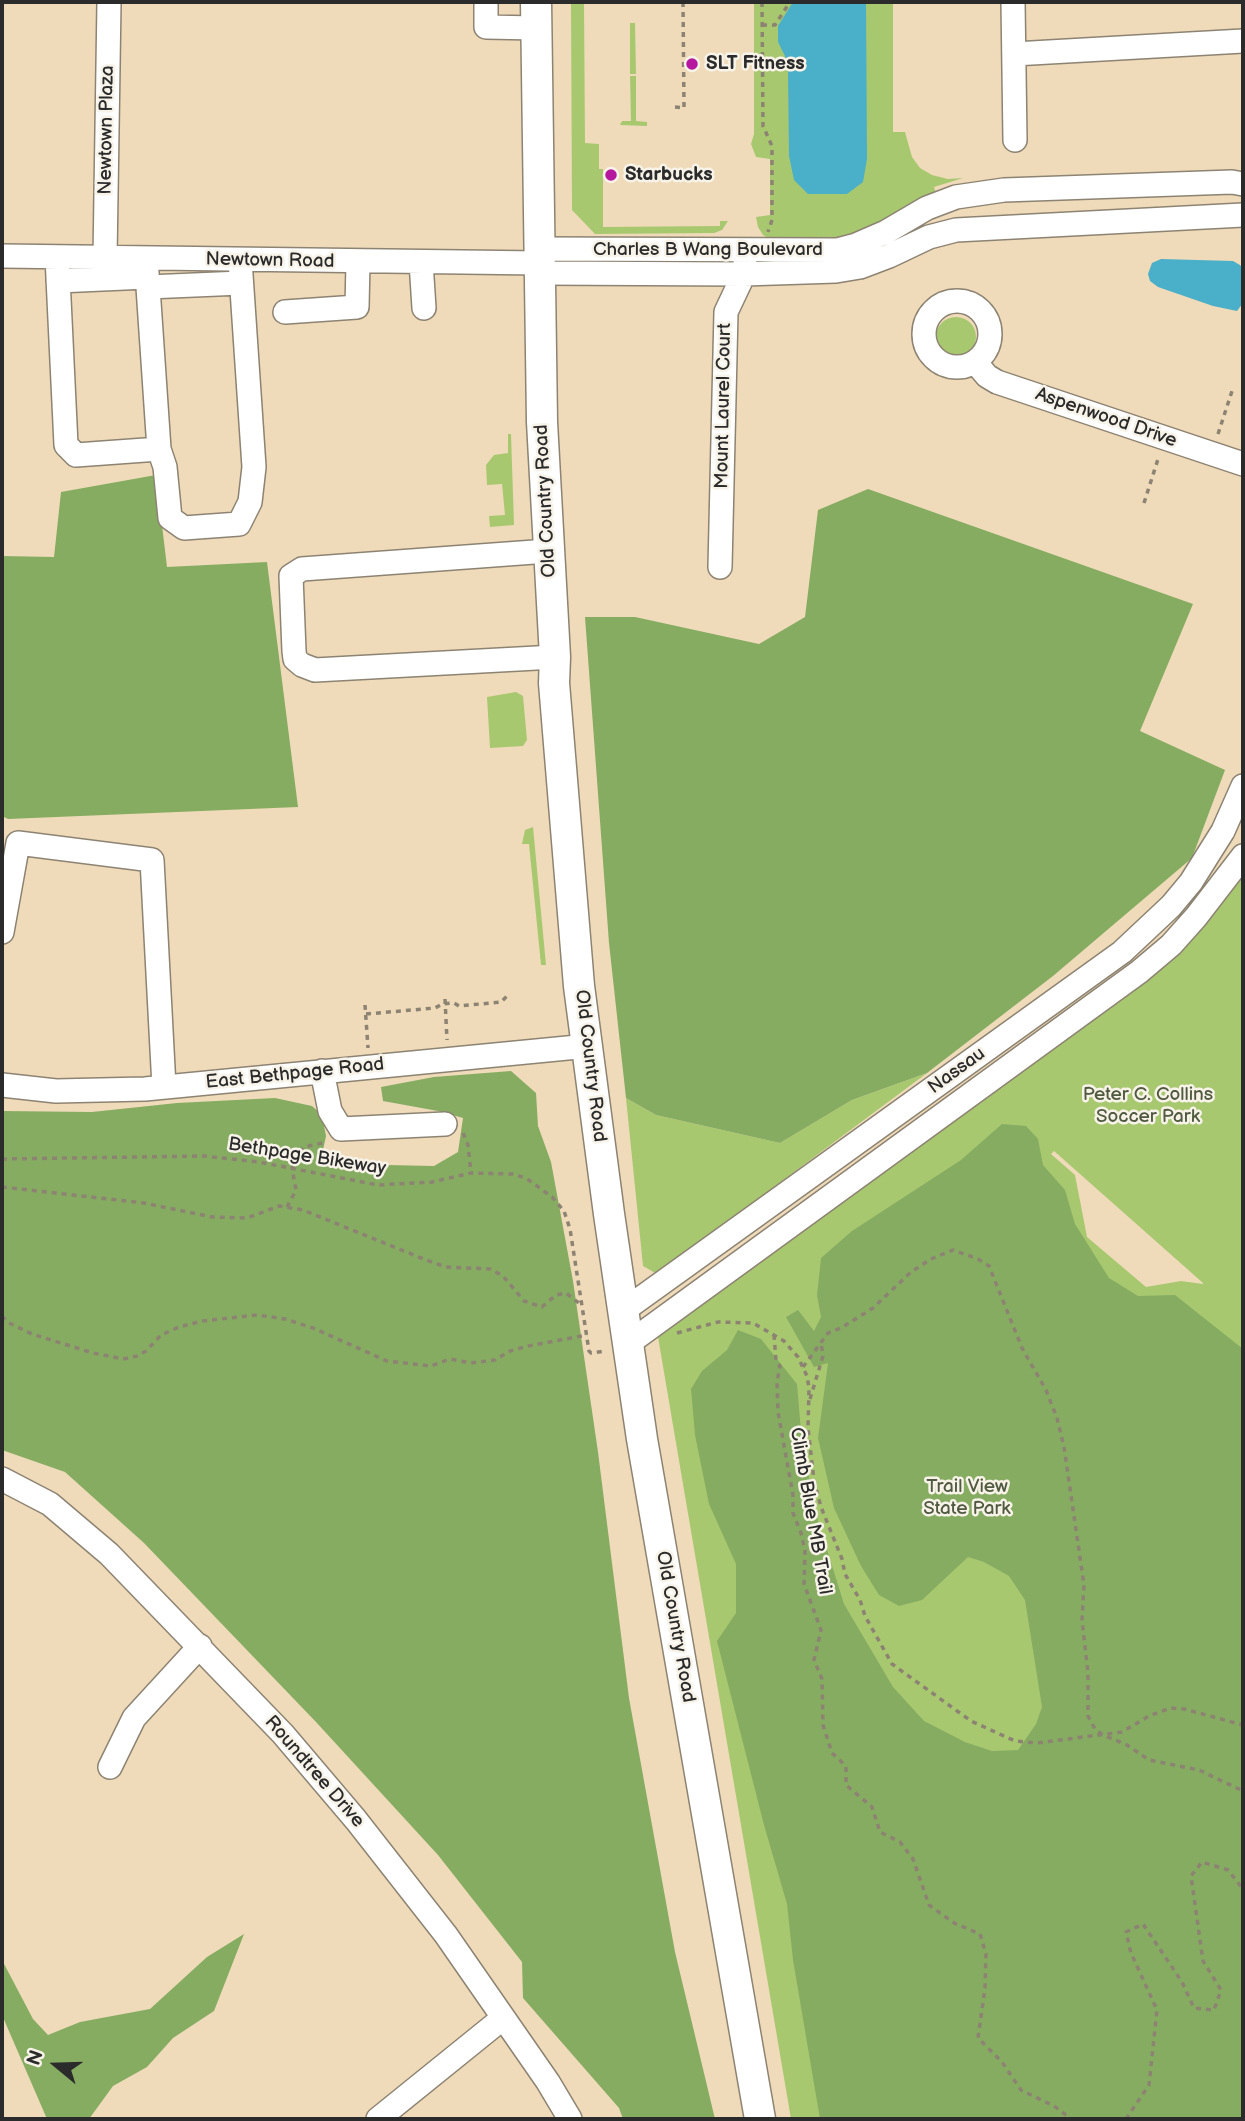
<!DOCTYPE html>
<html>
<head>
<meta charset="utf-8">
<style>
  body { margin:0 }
  #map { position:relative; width:1245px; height:2121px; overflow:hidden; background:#efdbba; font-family:"Balsamiq Sans",sans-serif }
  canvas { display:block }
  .frame { position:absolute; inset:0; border:4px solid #2b2b2b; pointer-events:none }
  .north { position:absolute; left:21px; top:2030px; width:70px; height:70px; -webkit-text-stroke:5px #f7f3e8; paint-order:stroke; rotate:289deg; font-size:19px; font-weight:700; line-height:28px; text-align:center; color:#2b2b2b }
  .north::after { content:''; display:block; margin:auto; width:24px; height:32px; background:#2b2b2b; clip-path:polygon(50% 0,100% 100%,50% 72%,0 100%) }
</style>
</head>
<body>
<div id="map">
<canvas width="1245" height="2121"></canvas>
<div class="frame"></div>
<div class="north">N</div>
</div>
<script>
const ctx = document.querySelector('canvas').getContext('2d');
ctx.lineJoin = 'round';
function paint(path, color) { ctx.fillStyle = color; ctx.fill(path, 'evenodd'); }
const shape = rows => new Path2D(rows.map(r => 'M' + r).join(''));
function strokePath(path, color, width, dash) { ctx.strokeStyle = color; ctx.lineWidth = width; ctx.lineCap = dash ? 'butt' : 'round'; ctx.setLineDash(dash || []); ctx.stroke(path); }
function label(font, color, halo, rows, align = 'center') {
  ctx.font = font + ' "Balsamiq Sans",sans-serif'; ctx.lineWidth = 5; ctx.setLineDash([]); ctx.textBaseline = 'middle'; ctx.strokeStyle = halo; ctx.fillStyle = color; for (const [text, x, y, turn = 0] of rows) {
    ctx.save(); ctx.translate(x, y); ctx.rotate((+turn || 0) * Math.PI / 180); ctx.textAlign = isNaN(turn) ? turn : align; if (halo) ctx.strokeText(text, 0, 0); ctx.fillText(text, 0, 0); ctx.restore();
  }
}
paint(shape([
  [571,2,584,2,585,143,599,144,599,169,603,169,603,227,720,226,720,221,728,221,722,230,714,233,595,234,572,210],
  [754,2,893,2,893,132,905,132,912,157,920,168,932,175,948,179,963,178,934,187,936,193,917,201,867,230,851,235,835,239,771,240,763,235,758,227,756,217,770,215,770,159,756,157,751,144,754,134],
  [630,23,635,23,636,74,630,74],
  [630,76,636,76,636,121,647,122,647,126,620,125,622,121,631,121],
  '936 337a20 20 0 1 1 40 0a20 20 0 1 1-40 0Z',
  [508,434,511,434,514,525,490,527,489,516,505,515,502,484,487,485,486,465,494,455,508,453],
  [516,692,523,696,527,740,523,746,490,748,487,697],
  [533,827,546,965,541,965,529,844,522,844,525,830],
  [1243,874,1243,2119,791,2119,658,1337,662,1329,749,1271,1014,1073,1115,1004,1166,962],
  [1054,1151,1203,1283,1203,1284,1181,1281,1146,1287,1087,1237,1075,1175,1051,1154],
  [927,1073,657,1274,643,1266,626,1098,656,1115,780,1143,852,1100]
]), '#a8c870');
paint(shape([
  [156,475,167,567,267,562,298,807,8,819,2,816,2,556,54,557,61,492],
  [868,489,1193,604,1140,731,1225,770,1192,858,1053,976,927,1073,852,1100,780,1143,656,1115,626,1098,609,943,585,617,635,617,759,644,805,617,818,510],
  [511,1071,536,1093,538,1126,551,1162,573,1281,598,1452,629,1698,675,1952,715,2119,623,2119,619,2108,523,1998,522,1962,438,1855,316,1722,144,1543,65,1472,2,1450,2,1111,92,1112,177,1103,275,1098,312,1106,322,1115,326,1136,323,1150,330,1153,348,1160,387,1165,434,1166,458,1152,463,1118,438,1111,383,1101,381,1087,434,1077],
  [1002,1124,1026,1126,1038,1139,1043,1165,1065,1190,1075,1224,1109,1278,1138,1296,1175,1295,1243,1349,1243,2119,820,2119,793,1960,787,1904,764,1825,717,1641,736,1613,736,1564,709,1504,695,1435,691,1389,702,1371,727,1350,738,1330,761,1339,797,1384,802,1443,818,1521,844,1604,893,1687,924,1721,965,1742,992,1751,1018,1750,1036,1724,1042,1707,1025,1600,1009,1576,984,1562,968,1557,922,1600,899,1606,879,1595,861,1566,834,1508,818,1438,828,1363,814,1367,786,1317,798,1310,814,1331,821,1317,817,1295,821,1258,852,1231,961,1160],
  [244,1934,214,2011,173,2038,147,2067,113,2086,89,2119,47,2119,2,2015,2,1960,33,2019,48,2035,80,2022,150,2009,207,1957]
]), '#86ac62');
paint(shape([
  [793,2,866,2,867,159,863,182,847,194,808,194,794,180,789,156,788,70,785,56,778,42,778,26],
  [1161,259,1233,261,1240,265,1243,268,1243,303,1237,311,1213,306,1158,287,1150,281,1148,274,1152,263]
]), '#4aafc9');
const minor = shape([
  [486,2,486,27,536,28],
  [1013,2,1015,140],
  [1014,54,1243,41],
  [538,249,837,250,856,245,886,232,927,208,956,197,1004,190,1232,182,1243,184],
  [2,256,539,263],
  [57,257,66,445,76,455,159,449],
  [105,258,109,2],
  [146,258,159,449,165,467,170,518,184,528,239,524,250,502,254,467,240,260],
  [421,262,424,308],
  [539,273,744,274,836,271,860,267,889,256,929,237,956,230,1243,215],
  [58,281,147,277],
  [148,287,241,283],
  '924 334a33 33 0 1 1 66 0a33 33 0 1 1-66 0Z',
  [285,312,357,307,358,263],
  [975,362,987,376,997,382,1243,464],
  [548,551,302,569,291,576,294,651,295,659,302,665,315,670,555,657],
  [720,567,726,312,744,274,745,263],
  [2,932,18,843,152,860,164,1087],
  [322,1071,330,1111,341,1129,445,1124],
  [2,1085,56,1091,145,1089,588,1046],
  [623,1311,1122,952,1171,906,1191,882,1223,831,1243,786],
  [629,1343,1139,972,1171,945,1196,917,1243,856],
  [2,1479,50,1504,109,1554,283,1734,356,1820,446,1935,548,2082,570,2119],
  [110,1767,134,1718,200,1646],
  [378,2119,503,2018]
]);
const major = shape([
  [536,2,542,422,555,657,554,683,579,986,609,1214,642,1439,760,2119]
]);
strokePath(minor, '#8d8372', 26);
strokePath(major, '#8d8372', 33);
strokePath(shape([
  [762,2,763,126,772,146,772,220,768,232],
  [762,25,775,25,790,2],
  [675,107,684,108,683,2],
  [1218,434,1233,388],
  [1144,503,1159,456],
  [445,999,447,1040],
  [365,1005,368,1048],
  [366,1014,435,1008,442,1004,454,1003,459,1006,501,1002,507,996],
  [463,1133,468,1145,471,1173],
  [2,1159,204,1156,259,1162,378,1185,432,1182,471,1173,512,1174,526,1178,552,1197,564,1211,570,1229,589,1351,591,1353,605,1351],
  [2,1187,144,1203,212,1217,247,1218,279,1206,303,1210,426,1260,446,1267,490,1269,503,1276,524,1301,542,1307,556,1295,566,1293,580,1304],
  [287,1207,296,1190,292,1168,297,1154,304,1147,327,1142],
  [2,1316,9,1323,32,1334,93,1353,123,1359,137,1356,146,1351,161,1335,179,1327,202,1321,257,1315,285,1319,313,1328,387,1361,431,1366,450,1359,471,1363,495,1360,510,1351,528,1346,587,1335],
  [677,1333,718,1322,753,1323,784,1341,798,1357,807,1376,809,1388,808,1428,814,1480,821,1507,842,1559,845,1574,860,1600,865,1616,892,1664,971,1721,1015,1741,1037,1743,1122,1732,1149,1716,1170,1708,1184,1709,1243,1725],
  [774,1335,776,1361,780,1366,777,1382,778,1412,793,1495,793,1513,801,1533,805,1551,804,1584,821,1630,814,1660,822,1679,823,1725,832,1753,846,1766,846,1785,872,1807,880,1832,900,1842,913,1859,929,1905,954,1923,980,1934,986,1954,985,1988,978,2038,1002,2062,1021,2090,1054,2106,1071,2119],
  [803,1367,828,1333,841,1328,873,1308,911,1272,931,1259,953,1250,978,1259,989,1266,1022,1348,1046,1390,1057,1418,1064,1447,1084,1585,1082,1620,1088,1673,1088,1716,1095,1729,1103,1735,1127,1745,1149,1760,1199,1770,1243,1791],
  [810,1399,823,1356,821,1342],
  [1126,2119,1149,2085,1157,2010,1131,1953,1126,1932,1143,1924,1182,1982,1194,2008,1214,2010,1221,1990,1203,1961,1191,1876,1202,1862,1228,1870,1243,1889]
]), '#8d8372', 3.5, [5, 5]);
strokePath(minor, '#fff', 23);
strokePath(major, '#fff', 30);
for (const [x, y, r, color] of [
  [692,64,7,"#b5179e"],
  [611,175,7,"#b5179e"]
]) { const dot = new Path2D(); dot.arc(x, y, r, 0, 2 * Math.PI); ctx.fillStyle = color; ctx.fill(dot); strokePath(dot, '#f7f3e8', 2.5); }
label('bold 19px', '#2b2b2b', '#f7f3e8', [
  ["SLT Fitness",706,64],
  ["Starbucks",625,175]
], 'left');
label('19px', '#2b2b2b', '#f7f3e8', [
  ["Newtown Plaza",107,130,-89],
  ["Charles B Wang Boulevard",708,250],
  ["Newtown Road",270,261,1],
  ["Mount Laurel Court",724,406,-89],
  ["Aspenwood Drive",1106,418,19],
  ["Old Country Road",546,501,-93],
  ["Old Country Road",590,1066,83],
  ["Nassau",957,1071,-36],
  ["East Bethpage Road",295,1074,-6],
  ["Bethpage Bikeway",307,1157,9],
  ["Climb Blue MB Trail",810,1511,80],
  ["Old Country Road",675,1627,80],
  ["Roundtree Drive",314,1772,49]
]);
label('19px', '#505a40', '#f7f3e8', [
  ["Peter C. Collins",1148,1095],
  ["Soccer Park",1148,1117],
  ["Trail View",967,1487],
  ["State Park",967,1509]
]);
</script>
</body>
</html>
